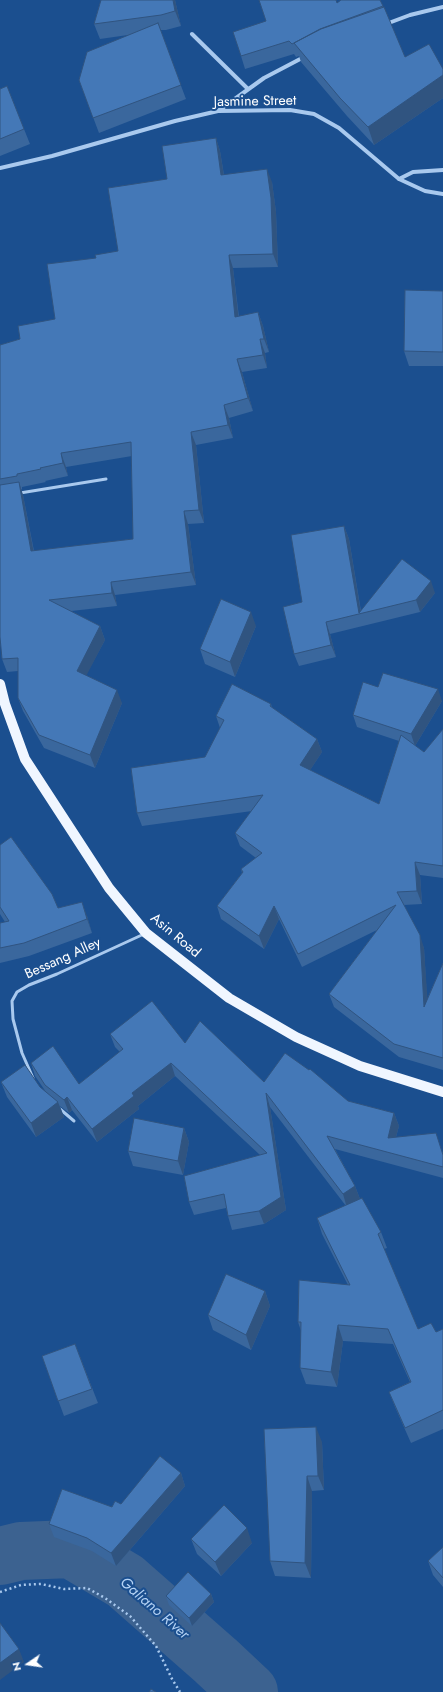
<!DOCTYPE html>
<html>
<head>
<meta charset="utf-8">
<style>
  body { margin:0 }
  #map { position:relative; width:443px; height:1692px; overflow:hidden; background:#1b4f8f; font-family:Jost,sans-serif }
  canvas { display:block }
  .north { position:absolute; left:8px; top:1644px; width:40px; height:40px; -webkit-text-stroke:3px #1b4f8f; paint-order:stroke; rotate:257deg; font-size:11px; font-weight:700; line-height:16px; text-align:center; color:#fff }
  .north::after { content:''; display:block; margin:auto; width:14px; height:18px; background:#fff; clip-path:polygon(50% 0,100% 100%,50% 72%,0 100%) }
</style>
</head>
<body>
<div id="map">
<canvas width="443" height="1692"></canvas>
<div class="north">N</div>
</div>
<script>
const ctx = document.querySelector('canvas').getContext('2d');
ctx.lineJoin = 'round';
const shape = rows => new Path2D(rows.map(r => 'M' + r).join(''));
function strokePath(path, color, width, dash) { ctx.strokeStyle = color; ctx.lineWidth = width; ctx.lineCap = dash ? 'butt' : 'round'; ctx.setLineDash(dash || []); ctx.stroke(path); }
function paint(path, color) { ctx.fillStyle = color; ctx.fill(path, 'evenodd'); }
function label(font, color, halo, rows, align = 'center') {
  ctx.font = font + ' Jost,sans-serif'; ctx.lineWidth = 4; ctx.setLineDash([]); ctx.textBaseline = 'middle'; ctx.strokeStyle = halo; ctx.fillStyle = color; for (const [text, x, y, turn = 0] of rows) {
    ctx.save(); ctx.translate(x, y); ctx.rotate((+turn || 0) * Math.PI / 180); ctx.textAlign = isNaN(turn) ? turn : align; if (halo) ctx.strokeText(text, 0, 0); ctx.fillText(text, 0, 0); ctx.restore();
  }
}
strokePath(shape([
  [0,1556,21,1551,71,1549,125,1581,216,1661,249,1692]
]), '#3c6290', 58);
strokePath(shape([
  [0,1592,21,1585,41,1584,64,1589,87,1588,105,1598,130,1616,156,1646,172,1679,180,1692]
]), '#a9c9ee', 2.5, [2, 3]);
strokePath(shape([
  [20,493,106,479],
  [33,1078,22,1053,13,1019,12,1001,17,992,29,985,57,974,144,934],
  [60,1109,74,1121]
]), '#a9c9ee', 3);
strokePath(shape([
  [386,24,410,15,443,7],
  [192,34,248,89],
  [218,111,264,78,304,57],
  [0,168,52,156,175,121,218,111,290,110,314,114,339,128,399,179,425,191,443,194],
  [399,179,413,172,443,170]
]), '#a9c9ee', 4);
strokePath(shape([
  [0,684,5,704,25,759,109,888,146,933,229,998,296,1037,360,1066,443,1092]
]), '#f0f6ff', 10);
paint(shape([
  [101,0,175,0,181,26,166,30,160,30,186,99,99,133,79,80,128,35,100,39,94,24],
  [380,0,405,57,443,69,443,98,374,145,347,116,301,62,299,56,296,57,294,54,245,69,241,56,266,21,337,3],
  [0,89,24,129,30,144,0,156],
  [216,138,220,151,224,175,272,182,276,212,278,267,233,268,239,317,258,312,263,326,269,352,265,353,267,368,242,372,253,411,229,418,233,438,196,445,204,523,188,524,196,585,115,595,117,606,71,611,100,626,105,640,86,675,122,703,95,768,44,748,23,711,18,698,18,671,7,672,2,659,0,637,0,345,20,339,55,319,96,258,118,251,167,179],
  [132,456,133,539,34,551,23,495,21,490,22,489,22,487,46,482,45,481,68,476,66,467],
  [443,291,443,366,409,366,404,351],
  [344,526,349,539,361,611,435,593,420,612,330,634,336,657,299,666,294,654,302,602],
  [256,626,235,677,205,664,200,649],
  [378,687,442,701,415,746,424,752,443,729,443,878,420,875,422,904,404,905,424,948,427,999,443,963,443,1070,399,1057,334,1007,329,994,377,930,302,967,279,919,264,949,221,919,217,906,242,873,241,869,256,858,240,846,235,833,252,811,142,826,137,813,205,757,220,728,216,716,271,704,272,708,317,739,322,752,310,770,379,804,399,741,357,727,353,715],
  [0,845,58,908,87,916,92,933,29,956,0,963,0,923,5,922,0,914],
  [110,1034,185,1043,264,1082,348,1101,394,1113,399,1126,396,1137,443,1153,443,1178,335,1149,355,1186,360,1199,381,1232,387,1248,384,1249,418,1329,436,1332,443,1329,443,1429,411,1443,395,1407,389,1392,410,1382,393,1344,343,1341,337,1387,306,1384,300,1368,301,1331,298,1322,348,1285,322,1234,317,1218,346,1206,270,1107,286,1210,264,1224,232,1230,228,1216,226,1208,194,1215,189,1202,260,1155,175,1076,138,1106,139,1109,97,1142,72,1110,69,1113,60,1106,64,1117,36,1137,7,1097,1,1082,40,1087,46,1092,35,1076,31,1063,79,1084,120,1052,115,1047],
  [184,1128,189,1142,183,1175,133,1166,128,1151],
  [265,1291,270,1306,251,1350,213,1330,208,1315],
  [75,1344,98,1403,64,1416,42,1356],
  [322,1442,324,1490,312,1491,311,1578,275,1576,270,1561],
  [181,1473,185,1486,116,1566,92,1551,54,1537,49,1524,121,1504],
  [191,1539,252,1543,221,1576,197,1554],
  [443,1547,443,1587,433,1575,428,1561],
  [211,1594,214,1602,192,1626,169,1605,166,1596]
]), '#3a679d');
paint(shape([
  [173,0,175,0,181,26,175,11],
  [443,75,443,98,374,145,368,127],
  [216,138,220,151,226,189,221,175],
  [267,169,272,182,276,212,278,267,273,254],
  [229,255,233,268,240,330,235,317],
  [258,312,263,326,269,352,264,339],
  [260,339,265,353,267,368,263,355],
  [237,359,242,372,253,411,248,398],
  [224,405,229,418,233,438,228,425],
  [191,432,196,445,204,523,199,510],
  [61,453,66,467,68,476,63,463],
  [19,482,23,495,36,564,31,551],
  [184,511,188,524,196,585,191,572],
  [344,526,349,539,361,613,359,614],
  [431,581,435,593,420,612,416,600],
  [111,582,115,595,117,606,112,593],
  [251,612,256,626,235,677,230,662],
  [326,622,330,634,336,657,331,645],
  [100,626,105,640,82,684,77,671],
  [438,689,442,701,415,746,411,734],
  [117,690,122,703,95,768,90,755],
  [317,739,322,752,305,778,300,765],
  [415,862,420,875,422,904,417,891],
  [82,902,87,916,92,933,87,919],
  [274,906,279,919,264,949,259,936],
  [420,935,424,948,429,1021,424,1007],
  [171,1063,175,1076,138,1106,139,1109,97,1142,92,1129,132,1093],
  [266,1093,270,1107,286,1210,264,1224,259,1211,281,1197],
  [67,1097,72,1110,69,1113,64,1100],
  [58,1102,64,1117,36,1137,31,1123],
  [394,1113,399,1126,392,1151,388,1138],
  [184,1128,189,1142,183,1175,178,1161],
  [355,1186,360,1199,347,1208,343,1194],
  [265,1291,270,1306,251,1350,246,1335],
  [338,1325,343,1341,337,1387,331,1372],
  [316,1427,322,1442,324,1490,318,1476],
  [181,1473,185,1486,116,1566,111,1553],
  [307,1476,312,1491,311,1578,305,1563],
  [247,1528,252,1543,221,1576,215,1562],
  [211,1594,214,1602,192,1626,189,1618],
  [19,1649,24,1662,0,1680,0,1663]
]), '#305480');
const building = shape([
  [101,0,173,0,175,11,161,15,94,24,101,0],
  [259,0,336,0,337,3,341,0,380,0,383,6,320,29,292,44,289,41,241,56,233,32,266,21,259,0],
  [384,7,405,57,429,44,443,69,443,75,368,127,340,98,294,43,321,29,384,7],
  [158,23,181,85,93,118,79,80,87,52,158,23],
  [7,86,24,129,0,139,0,89,7,86],
  [216,138,221,175,267,169,271,198,273,254,229,255,235,317,258,312,264,339,260,339,263,355,237,359,248,398,224,405,228,425,191,432,199,510,184,511,191,572,111,582,112,593,49,600,100,626,77,671,117,690,90,755,39,735,18,698,18,658,2,659,0,637,0,485,19,482,31,551,133,539,131,442,61,453,63,463,40,468,41,469,17,474,17,476,0,479,0,345,20,339,18,326,55,319,47,264,96,258,95,255,118,251,108,188,167,179,162,146,216,138],
  [405,290,443,291,443,352,404,351,405,290],
  [344,526,359,613,402,559,431,581,416,600,326,622,331,645,294,654,283,607,302,602,291,535,344,526],
  [221,599,251,612,230,662,200,649,221,599],
  [383,673,438,689,411,734,353,715,363,682,378,687,383,673],
  [232,684,271,704,270,706,317,739,300,765,379,804,401,735,424,752,443,729,443,866,415,862,417,891,397,892,420,935,424,1007,443,963,443,1058,394,1044,329,994,396,905,298,954,274,906,259,936,217,906,243,872,241,869,262,853,235,833,263,795,137,813,131,768,205,757,224,720,216,716,232,684],
  [11,837,52,894,58,908,82,902,87,919,24,943,0,948,0,923,9,921,0,907,0,845,11,837],
  [152,1001,185,1043,200,1021,264,1082,285,1053,309,1070,310,1069,348,1101,394,1113,388,1138,436,1133,443,1155,443,1167,327,1136,355,1186,343,1194,266,1093,281,1197,259,1211,228,1216,224,1194,189,1202,184,1176,267,1153,171,1063,132,1093,134,1096,92,1129,67,1097,64,1100,45,1085,31,1063,53,1046,79,1084,123,1049,110,1034,152,1001],
  [25,1065,40,1087,58,1102,31,1123,1,1082,25,1065],
  [134,1118,184,1128,178,1161,128,1151,134,1118],
  [362,1198,381,1232,378,1234,418,1329,431,1323,436,1332,443,1329,443,1410,405,1428,389,1392,411,1382,388,1329,338,1325,331,1372,300,1368,301,1322,298,1322,299,1280,350,1285,317,1218,362,1198],
  [226,1274,265,1291,246,1335,208,1315,226,1274],
  [75,1344,92,1389,58,1401,42,1356,75,1344],
  [316,1427,318,1476,307,1476,305,1563,270,1561,264,1429,316,1427],
  [160,1456,181,1473,111,1553,87,1538,49,1524,62,1489,112,1507,115,1501,121,1504,160,1456],
  [224,1505,247,1528,215,1562,191,1539,224,1505],
  [443,1547,443,1578,428,1561,443,1547],
  [188,1572,211,1594,189,1618,166,1596,188,1572],
  [0,1623,19,1649,0,1663,0,1623],
  [151,1689,156,1692,149,1692,151,1689]
]);
paint(building, '#4478b7');
strokePath(building, '#305480', 1);
label('14px', '#fff', '#1b4f8f', [
  ["Jasmine Street",255,102,-1],
  ["Asin Road",175,936,40],
  ["Bessang Alley",63,959,-24]
]);
label('italic 15px', '#b5d3f5', '#1b4f8f', [
  ["Galiano River",154,1609,41]
]);
</script>
</body>
</html>
